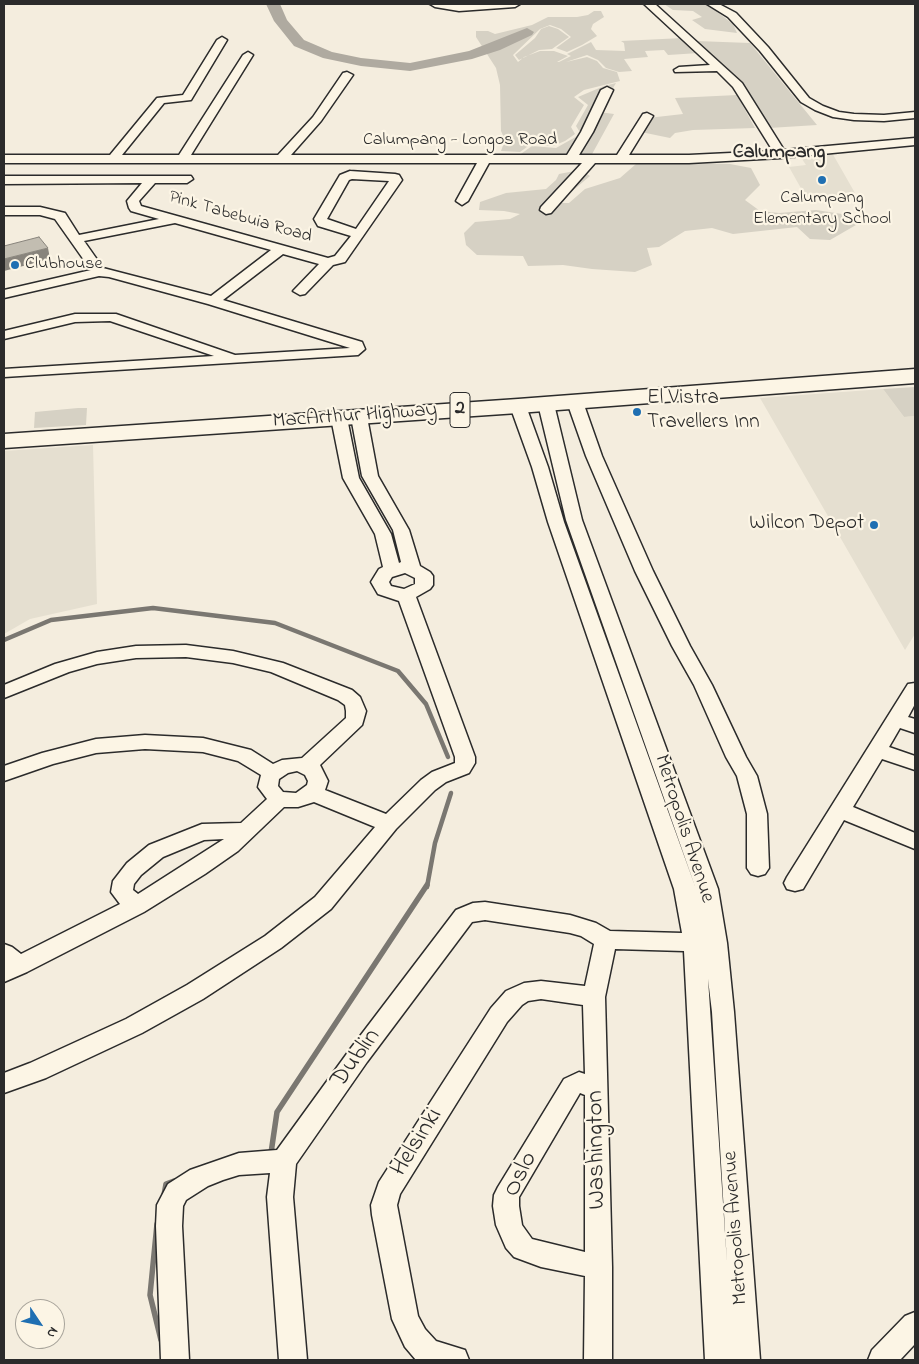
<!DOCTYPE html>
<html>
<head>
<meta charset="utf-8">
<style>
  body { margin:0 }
  #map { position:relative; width:919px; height:1364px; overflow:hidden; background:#f4edde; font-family:"Indie Flower",sans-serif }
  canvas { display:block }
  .frame { position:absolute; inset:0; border:5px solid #2b2b2b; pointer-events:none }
  .north { position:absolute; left:15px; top:1299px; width:50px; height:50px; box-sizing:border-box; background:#fcf5e5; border:1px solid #a8a49b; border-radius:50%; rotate:124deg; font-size:14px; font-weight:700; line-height:20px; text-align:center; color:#2b2b2b }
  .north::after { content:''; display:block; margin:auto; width:18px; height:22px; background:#1f6fb2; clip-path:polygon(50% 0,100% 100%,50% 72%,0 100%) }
</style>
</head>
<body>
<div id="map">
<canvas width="919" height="1364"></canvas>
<div class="frame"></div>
<div class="north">N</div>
</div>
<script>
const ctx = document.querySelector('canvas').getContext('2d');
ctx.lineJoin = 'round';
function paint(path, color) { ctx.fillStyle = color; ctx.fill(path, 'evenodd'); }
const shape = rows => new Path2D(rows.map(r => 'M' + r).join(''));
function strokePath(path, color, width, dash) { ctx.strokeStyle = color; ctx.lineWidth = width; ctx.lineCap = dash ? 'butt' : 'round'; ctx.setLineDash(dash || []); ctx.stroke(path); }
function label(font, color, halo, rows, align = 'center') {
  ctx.font = font + ' "Indie Flower",sans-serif'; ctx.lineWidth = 4.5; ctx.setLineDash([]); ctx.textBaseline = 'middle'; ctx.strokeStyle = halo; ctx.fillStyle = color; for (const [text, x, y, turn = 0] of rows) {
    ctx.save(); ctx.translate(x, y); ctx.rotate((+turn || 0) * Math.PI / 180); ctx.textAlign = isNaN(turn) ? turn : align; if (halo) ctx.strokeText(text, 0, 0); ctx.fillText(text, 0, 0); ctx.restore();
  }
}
paint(shape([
  [831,151,855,193,807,199,789,167,806,165,798,153],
  [883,389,904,417,915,416,915,634,905,650,760,398],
  [93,445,97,604,30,619,4,634,4,451]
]), '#e5dfd0');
paint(shape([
  [664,4,708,5,733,24,737,33,705,29,692,20,702,17,693,11,673,10],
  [594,11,601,11,604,17,593,24,591,29,597,36,582,45,567,52,556,48,571,37,561,29,550,25,540,29,513,55,518,62,524,57,540,51,554,51,568,56,557,62,559,62,571,56,567,54,591,42,596,50,625,51,624,43,621,41,683,38,699,53,668,55,664,50,645,51,648,57,624,59,632,71,619,72,606,68,598,60,587,55,566,62,587,57,597,61,603,68,617,72,620,81,584,90,574,97,584,105,571,127,575,134,565,141,553,146,531,144,520,152,501,151,505,140,501,131,500,85,496,68,476,37,476,31,488,31,495,34,532,25,548,17,577,17,588,15],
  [549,26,558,29,569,37,552,49,539,50,519,60,515,55,535,38,541,29],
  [696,41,750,43,817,125,769,128,741,82],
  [616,83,599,112,614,114,591,156,518,156,532,146,556,148,581,134,576,126,588,105,578,97,604,86],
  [737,95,755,128,693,130,675,133,670,138,641,132,648,118,683,114,675,98],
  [685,163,730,164,751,168,760,185,745,200,760,211,779,213,816,210,842,214,856,225,830,240,810,239,797,227,733,234,712,228,685,231,659,247,647,248,652,265,635,272,592,269,563,265,528,266,523,256,477,255,466,245,464,233,475,222,510,219,520,214,504,211,479,210,480,202,506,193,546,189,556,180,559,174,580,170,590,176,558,203,569,203,585,189,620,178,636,164],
  [915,387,915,416,904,417,883,389],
  [78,408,87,408,86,425,34,428,35,412]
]), '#d6d1c4');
strokePath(shape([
  [4,640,51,620,153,608,275,623,398,671,426,704,448,757],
  [427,887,435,843,451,793]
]), '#7a7771', 4.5);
strokePath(shape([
  [271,1153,277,1112,427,885],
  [164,1195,166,1184,174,1181],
  [157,1224,150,1295,161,1340]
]), '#7a7771', 5.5);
paint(shape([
  [266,4,280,4,287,20,304,40,332,52,361,58,410,63,469,51,527,28,534,32,532,35,500,50,472,59,410,71,361,66,323,58,294,46,274,21,266,4]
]), '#afaaa0');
const minor = shape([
  [430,4,459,5,520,4,515,7,459,11,435,7,430,4],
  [644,4,655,4,742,83,784,150,915,138,915,145,781,158,689,163,595,163,551,213,546,214,540,210,541,207,582,163,489,163,468,201,462,205,456,201,477,163,4,163,4,155,110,155,157,98,183,95,217,40,222,37,227,40,191,100,164,103,122,155,179,155,243,55,248,52,253,55,191,155,278,155,313,117,343,73,347,72,353,75,321,121,291,155,567,155,581,132,601,90,607,87,613,90,593,132,579,155,617,155,643,114,647,113,653,116,629,155,689,155,773,151,733,87,717,71,675,72,674,70,679,67,710,65,644,4],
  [707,4,719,4,736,13,768,47,809,98,823,106,839,112,854,114,884,115,915,112,915,118,884,121,854,120,833,117,815,110,801,102,760,51,728,17,707,4],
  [350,171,395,174,399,175,402,180,345,262,333,265,305,294,300,295,293,291,319,264,283,254,223,300,362,342,365,349,358,355,4,377,4,369,214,356,110,321,75,322,4,339,4,331,75,314,116,314,235,355,350,348,208,304,109,277,99,276,4,298,4,290,91,270,55,219,40,215,4,215,4,207,40,207,65,213,79,235,159,219,131,211,129,208,127,201,142,183,4,184,4,176,191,176,193,179,187,183,155,183,139,201,141,206,328,258,335,256,351,236,318,226,314,219,340,175,350,171],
  [352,179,389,181,356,229,327,219,349,180,352,179],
  [175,223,271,250,211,296,103,268,84,241,175,223],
  [575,397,580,399,583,402,602,456,653,571,690,646,712,685,746,757,757,776,767,814,769,868,765,874,758,876,751,874,747,868,747,814,737,776,726,757,694,685,672,646,635,571,586,456,567,402,570,399,575,397],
  [546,399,551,401,554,404,582,520,718,889,727,943,734,1012,760,1360,705,1360,684,951,615,949,605,997,612,1267,612,1360,584,1360,585,1276,541,1267,514,1257,506,1248,496,1225,493,1206,494,1195,498,1187,564,1079,579,1072,585,1074,583,1005,541,999,528,1001,522,1005,507,1022,400,1194,397,1205,418,1316,425,1329,436,1341,465,1350,469,1360,416,1360,405,1347,392,1319,372,1215,371,1205,379,1182,491,1008,506,991,524,983,541,981,585,986,594,944,581,936,570,933,485,920,472,922,367,1062,296,1164,293,1197,307,1360,279,1360,267,1197,270,1173,239,1175,223,1180,208,1186,186,1200,183,1206,182,1226,189,1360,161,1360,156,1226,157,1205,168,1184,190,1170,239,1153,277,1150,351,1048,456,910,473,903,485,902,570,915,596,923,610,931,682,933,674,889,548,522,532,467,510,406,513,403,518,401,523,403,526,406,548,467,564,522,696,889,699,907,696,889,566,520,538,404,541,401,546,399],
  [708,979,712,1012,727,1263,708,979],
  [580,1093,585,1095,585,1252,532,1239,522,1225,519,1206,519,1197,580,1093],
  [359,412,364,414,367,417,378,476,409,530,420,566,430,572,433,576,433,585,430,589,416,597,475,757,475,763,469,773,446,782,435,790,396,829,331,909,281,948,203,999,142,1033,46,1078,4,1093,4,1073,30,1063,126,1019,187,985,265,936,315,897,375,827,314,802,298,807,284,807,238,851,205,874,144,912,27,972,4,982,4,944,12,947,21,954,120,904,111,892,113,881,127,863,149,845,202,824,241,823,267,799,258,787,261,775,238,761,203,752,145,749,96,753,53,764,4,781,4,766,42,753,96,739,145,735,203,738,251,750,273,764,282,760,302,758,346,718,346,711,345,705,338,700,271,672,233,663,186,657,136,658,97,664,69,672,4,698,4,685,55,664,97,652,136,646,186,645,233,651,283,663,352,690,360,697,366,711,362,725,320,765,328,781,325,790,386,814,421,780,432,772,455,763,455,757,399,601,378,594,371,582,379,569,383,567,375,534,343,478,331,418,334,415,344,415,347,418,359,478,391,534,399,563,401,562,393,530,362,476,351,417,354,414,359,412],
  [405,573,415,578,415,584,404,589,391,586,389,582,392,577,405,573],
  [297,771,305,775,308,781,307,785,296,793,283,792,278,786,279,779,288,773,297,771],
  [224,839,138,894,133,890,134,884,141,875,163,857,204,840,224,839],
  [915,683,915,704,908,717,915,719,915,733,900,728,889,747,915,756,915,770,882,759,853,807,915,833,915,849,844,820,803,889,795,891,787,889,784,883,787,877,908,684,915,683],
  [915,1312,915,1344,900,1360,868,1360,872,1350,905,1316,915,1312]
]);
const highway = shape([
  [915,369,915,383,518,413,4,448,4,434,518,399,915,369]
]);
strokePath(minor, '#2b2b2b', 3);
strokePath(highway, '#2b2b2b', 3);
paint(minor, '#fcf5e5');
paint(highway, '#fcf5e5');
paint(shape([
  [48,248,50,259,4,271,4,259]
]), '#88847c');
const building = shape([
  [39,237,48,248,4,259,4,246,39,237]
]);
paint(building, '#c2bdb1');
strokePath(building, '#88847c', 1);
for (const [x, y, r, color] of [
  [822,180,5,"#1f6fb2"],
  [15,265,5,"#1f6fb2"],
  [637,412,5,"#1f6fb2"],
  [874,525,5,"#1f6fb2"]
]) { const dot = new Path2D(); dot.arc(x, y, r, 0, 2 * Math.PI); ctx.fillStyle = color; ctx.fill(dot); strokePath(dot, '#fcf5e5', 2); }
label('18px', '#2b2b2b', '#fcf5e5', [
  ["Calumpang - Longos Road",460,141],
  ["Pink Tabebuia Road",240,218,16]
]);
label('18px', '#2b2b2b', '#fcf5e5', [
  ["Calumpang",822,199],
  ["Elementary School",822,220],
  ["Clubhouse",25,265,"left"]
]);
label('bold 20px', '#2b2b2b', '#fcf5e5', [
  ["Calumpang",779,154]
]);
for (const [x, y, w] of [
  [460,410,20]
]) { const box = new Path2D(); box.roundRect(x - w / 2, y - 17.5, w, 35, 4); ctx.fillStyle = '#fcf5e5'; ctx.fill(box); strokePath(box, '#2b2b2b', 1); }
label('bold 20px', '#2b2b2b', null, [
  ["2",460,410]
]);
label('21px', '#2b2b2b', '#fcf5e5', [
  ["El Vistra",647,400],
  ["Travellers Inn",647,424],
  ["Wilcon Depot",864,525,"right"]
], 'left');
label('21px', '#2b2b2b', '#fcf5e5', [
  ["MacArthur Highway",355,417,-4],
  ["Metropolis Avenue",683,829,72],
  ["Metropolis Avenue",737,1228,-94]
]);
label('25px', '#2b2b2b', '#fcf5e5', [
  ["Dublin",357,1059,-54],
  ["Helsinki",418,1143,-58],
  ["Washington",598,1150,-91],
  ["Oslo",522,1175,-64]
]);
</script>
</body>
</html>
